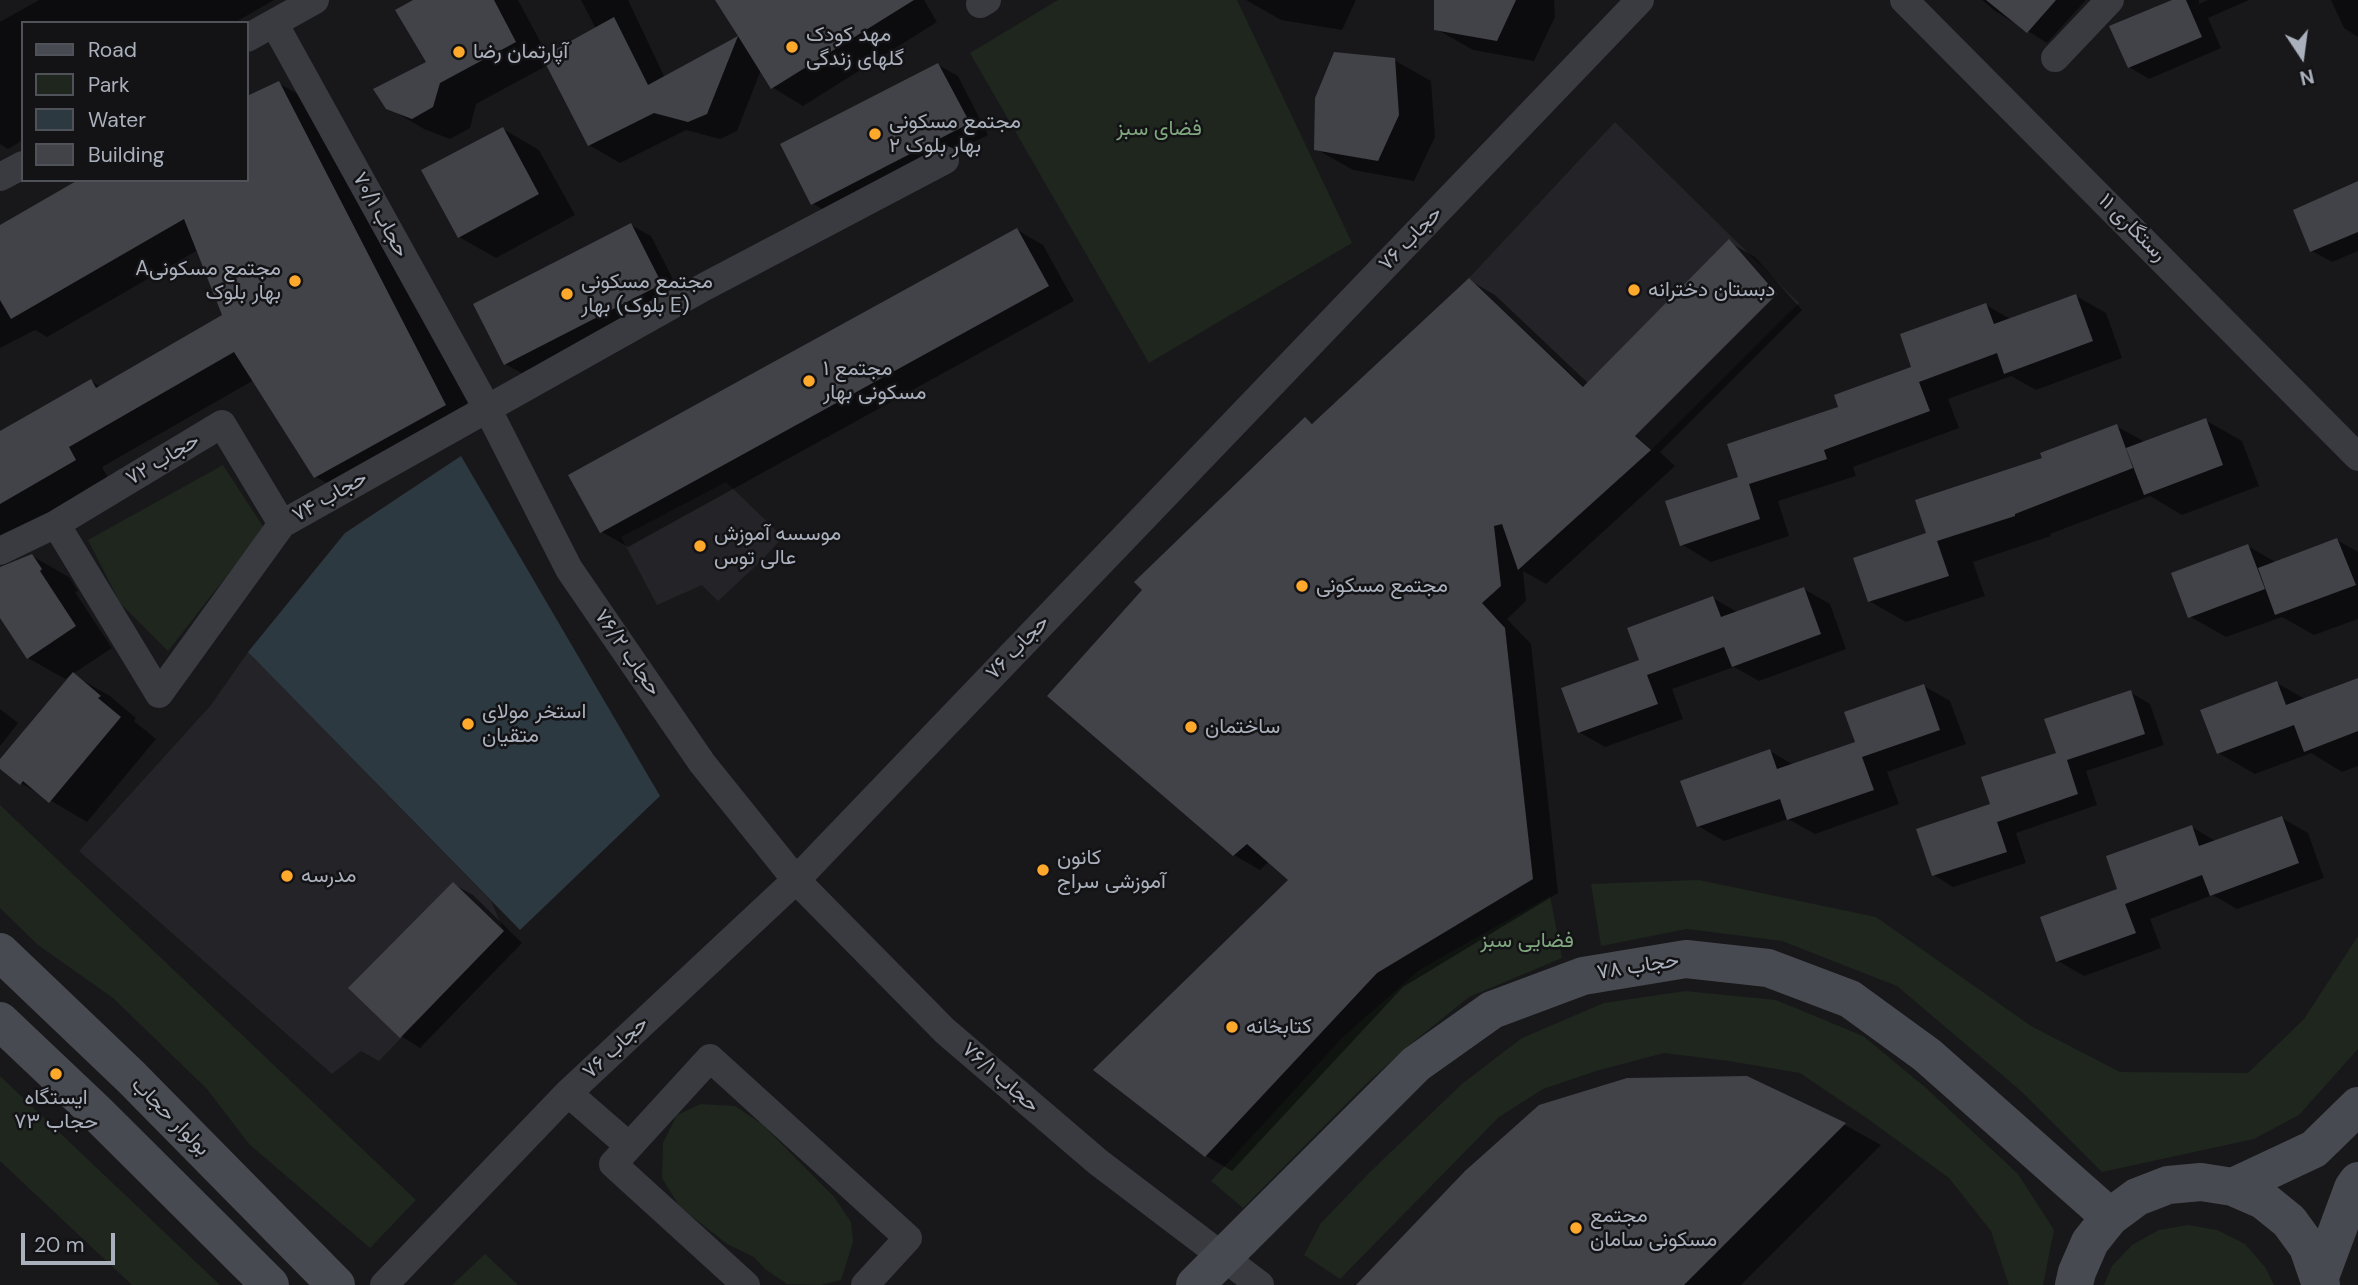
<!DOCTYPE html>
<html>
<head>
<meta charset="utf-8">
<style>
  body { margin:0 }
  #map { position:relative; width:2358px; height:1285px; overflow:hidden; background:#18181b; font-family:"DM Sans",sans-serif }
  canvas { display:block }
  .legend { position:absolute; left:21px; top:21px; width:228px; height:161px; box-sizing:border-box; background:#131316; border:2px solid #4f5258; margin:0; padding:9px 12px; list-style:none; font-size:21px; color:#aab0bc }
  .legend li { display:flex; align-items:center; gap:14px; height:35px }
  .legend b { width:35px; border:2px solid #4f5258 }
  .north { position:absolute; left:2267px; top:21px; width:70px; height:70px; -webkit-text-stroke:5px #131316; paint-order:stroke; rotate:167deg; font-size:19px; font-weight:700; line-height:28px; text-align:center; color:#aab0bc }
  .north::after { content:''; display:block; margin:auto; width:24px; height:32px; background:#aab0bc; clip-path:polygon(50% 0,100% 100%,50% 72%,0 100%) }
  .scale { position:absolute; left:21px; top:1233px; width:94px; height:32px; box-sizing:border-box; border:4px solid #aab0bc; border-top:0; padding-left:9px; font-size:21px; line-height:24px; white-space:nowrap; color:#aab0bc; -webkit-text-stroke:5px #131316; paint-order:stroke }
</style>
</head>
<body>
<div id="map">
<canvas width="2358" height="1285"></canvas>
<ul class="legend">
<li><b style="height:9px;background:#474a50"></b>Road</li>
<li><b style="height:19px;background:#1e261e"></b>Park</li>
<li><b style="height:19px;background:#2d3940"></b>Water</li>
<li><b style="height:19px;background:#424348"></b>Building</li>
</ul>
<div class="north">N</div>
<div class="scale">20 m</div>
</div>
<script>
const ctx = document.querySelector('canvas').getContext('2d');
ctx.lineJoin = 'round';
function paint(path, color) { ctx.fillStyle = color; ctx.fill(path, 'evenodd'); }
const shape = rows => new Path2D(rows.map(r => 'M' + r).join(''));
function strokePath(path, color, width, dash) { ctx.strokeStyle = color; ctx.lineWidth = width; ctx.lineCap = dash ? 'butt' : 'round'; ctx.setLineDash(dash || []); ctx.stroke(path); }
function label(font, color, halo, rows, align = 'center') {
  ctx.font = font + ' "DM Sans",Vazirmatn,sans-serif'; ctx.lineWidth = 5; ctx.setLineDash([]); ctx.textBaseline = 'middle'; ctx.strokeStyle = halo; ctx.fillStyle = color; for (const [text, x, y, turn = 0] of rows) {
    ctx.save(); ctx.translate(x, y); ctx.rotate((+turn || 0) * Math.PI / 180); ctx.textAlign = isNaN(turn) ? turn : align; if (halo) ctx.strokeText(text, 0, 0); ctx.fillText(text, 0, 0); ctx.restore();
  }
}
paint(shape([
  [1615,122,1799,303,1651,450,1469,278],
  [726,482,783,537,760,562,718,601,702,585,657,605,621,537],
  [248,652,491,901,504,931,379,1061,361,1051,332,1074,79,851,211,705]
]), '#242428');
paint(shape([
  [1058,0,1237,0,1352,243,1149,363,970,53],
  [223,465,264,528,168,651,120,603,88,540],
  [0,805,416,1200,370,1248,249,1144,207,1089,113,998,38,945,0,908],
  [1699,880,1876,917,2031,1026,2120,1072,2248,1073,2304,1019,2358,936,2358,1049,2299,1115,2254,1139,2102,1172,2021,1091,1897,986,1782,941,1687,929,1601,946,1591,884],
  [1550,896,1562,958,1469,997,1407,1047,1366,1084,1243,1208,1211,1181,1342,1038,1419,970],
  [1685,991,1776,1000,1863,1036,1926,1088,2018,1174,2054,1230,2043,1285,2009,1285,1991,1231,1949,1178,1868,1119,1800,1073,1729,1061,1664,1053,1596,1071,1543,1089,1499,1117,1340,1279,1304,1255,1321,1223,1369,1173,1463,1083,1522,1038,1604,1003],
  [0,1076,220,1285,132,1285,0,1161],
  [701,1104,735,1106,762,1124,834,1197,851,1222,853,1242,841,1280,821,1285,787,1284,765,1269,754,1257,727,1244,680,1207,662,1178,663,1143,677,1115],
  [2188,1225,2217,1230,2245,1244,2265,1267,2274,1285,2104,1285,2112,1266,2132,1245,2159,1230],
  [485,1254,518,1285,452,1285]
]), '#1e261e');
paint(shape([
  [461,456,660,796,520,930,248,652,345,533]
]), '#2d3940');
paint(shape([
  [39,0,274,0,234,23,23,23,23,140,8,149,0,144,0,22],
  [417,0,518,0,548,56,596,29,581,0,628,0,665,78,740,36,717,0,924,0,937,22,803,106,773,88,761,70,737,131,720,139,686,130,620,163,589,145,548,65,476,104,470,128,450,139,424,129,387,107,428,63],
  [1246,0,1356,0,1342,30,1281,20],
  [1436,0,1554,0,1555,17,1534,61,1473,50,1436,29],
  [1982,0,2086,0,2047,43,1995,11],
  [2176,0,2199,0,2199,4,2208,0,2249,0,2208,18,2221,48,2149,79,2129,67],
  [2331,0,2358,0,2358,37,2344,28],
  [1394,60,1431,81,1435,137,1414,181,1353,170,1316,149],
  [938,65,958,76,988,135,832,215,812,203],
  [278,83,313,102,479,425,350,496,316,477,254,380,102,467,109,480,0,542,0,433,91,381,101,387,224,315,198,250,47,337,35,330,0,348,0,227,247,180,247,98],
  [503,129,539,150,575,215,496,258,459,237],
  [2358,183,2358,251,2332,262,2312,251],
  [631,225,651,236,681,295,525,375,505,364],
  [1017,230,1043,245,1074,301,628,547,602,532],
  [1729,242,1755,257,1802,310,1660,452,1675,466,1546,584,1523,571,1526,601,1507,619,1531,644,1558,893,1403,987,1232,1171,1206,1156,1096,1070,1290,880,1269,861,1260,870,1234,855,1305,419,1314,424,1469,280,1495,295,1589,384],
  [2076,296,2106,313,2122,358,2036,390,2011,376,1948,399,1959,428,1853,467,1856,476,1778,501,1789,536,1711,562,1681,544,1740,478,1840,408,1914,368,1986,305,2012,320],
  [2205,420,2242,441,2259,486,2182,515,2150,496,2050,534,2051,536,1973,562,1985,596,1906,622,1869,601,1928,535,2044,460,2116,426,2145,442],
  [2337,540,2358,552,2358,619,2314,635,2282,617,2226,637,2189,616,2248,546,2277,563],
  [32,556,69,577,78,591,75,592,112,648,65,679,28,658,0,615,0,569],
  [1804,589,1830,604,1846,649,1759,681,1734,667,1672,689,1683,719,1605,747,1579,732,1642,661,1713,598,1739,613],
  [73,675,110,696,136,718,134,721,156,739,87,822,21,783,0,767,0,762],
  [2358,679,2358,766,2342,772,2311,753,2255,774,2218,753,2277,683,2305,699],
  [1924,686,1950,701,1966,744,1887,772,1899,804,1815,834,1788,819,1724,841,1698,826,1770,751,1794,765,1857,743],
  [2130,692,2150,704,2164,745,2086,771,2097,805,2016,833,2026,863,1953,887,1934,875,1992,805],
  [0,709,18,723,1,745,0,745],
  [2282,818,2308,833,2324,878,2237,909,2213,895,2150,919,2161,948,2084,976,2058,961,2120,890,2192,827,2217,842],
  [453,884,473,895,522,943,420,1048,401,1036],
  [1747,1078,1845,1125,1881,1145,1741,1285,1358,1285]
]), '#0007');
paint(shape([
  [413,0,494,0,516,42,440,83,433,107,412,119,386,109,373,89,426,62,395,10],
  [715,0,914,0,771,89,738,36,707,114,688,122,654,113,588,146,542,57,614,17,648,85,738,36],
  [1434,0,1516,0,1497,41,1434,30],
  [1986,0,2056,0,2027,33],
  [2172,0,2186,0,2202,37,2128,68,2109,26],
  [1334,52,1395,58,1399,115,1378,161,1314,150,1315,98],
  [938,63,970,123,811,205,780,144],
  [279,81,446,405,314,478,234,352,69,447,76,460,0,504,0,431,91,379,96,388,222,315,184,219,11,319,0,300,0,225,78,180,247,180,247,96],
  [503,127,539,194,458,238,421,170],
  [2358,181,2358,232,2310,252,2293,210],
  [631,223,662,284,504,365,473,304],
  [1017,228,1049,286,600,533,568,475],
  [1729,239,1777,294,1635,436,1651,450,1518,570,1502,524,1494,526,1501,586,1482,603,1505,628,1533,879,1377,973,1205,1157,1093,1070,1288,880,1247,844,1233,856,1047,696,1142,590,1134,582,1305,417,1312,424,1469,278,1583,387],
  [2076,294,2093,341,2004,374,1997,353,1919,382,1930,411,1824,450,1827,459,1749,484,1760,519,1680,546,1665,501,1738,477,1727,444,1838,407,1834,395,1911,367,1900,334,1986,303,1994,324],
  [2206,418,2223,465,2144,495,2126,448],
  [2117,424,2133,468,2015,514,2015,516,1937,541,1949,576,1868,602,1853,558,1926,533,1915,500,2042,458,2040,453],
  [2337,538,2356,585,2275,615,2258,568],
  [2248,544,2265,589,2188,618,2171,573],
  [32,554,42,569,40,571,76,626,27,659,0,618,0,567],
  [1804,587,1821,634,1732,667,1724,647,1647,675,1658,704,1578,733,1561,688,1639,660,1627,628,1713,596,1721,617],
  [73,672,101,696,98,698,121,717,49,803,23,781,20,785,0,769,0,759],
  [2358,678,2358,731,2304,752,2294,725,2217,754,2200,710,2277,681,2286,705],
  [1924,684,1940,730,1862,757,1874,790,1787,820,1780,799,1697,827,1680,781,1770,749,1777,769,1855,742,1844,712],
  [2131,690,2145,734,2067,760,2078,794,1997,822,2007,852,1932,876,1916,829,1990,804,1981,777,2056,753,2044,719],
  [2282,816,2299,863,2210,896,2202,875,2125,904,2136,933,2056,962,2040,917,2117,889,2106,856,2192,825,2199,846],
  [453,882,504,931,400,1038,348,988],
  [1747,1076,1846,1123,1684,1285,1356,1285,1465,1171,1539,1105,1627,1078]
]), '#424348');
strokePath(shape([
  [1904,0,2358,457],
  [980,4,987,0],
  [274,23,487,408,569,569,702,763,796,880,945,1031,1098,1162,1260,1285],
  [247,38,315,0],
  [2055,58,2110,0],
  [0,177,23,165],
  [56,524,159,694,282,524,704,287,945,160],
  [0,551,56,524,222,424,282,524],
  [568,1093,629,1146],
  [384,1285,568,1093,796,880,1640,0],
  [746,1285,613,1164,710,1058,908,1238,865,1285]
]), '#393b40', 28);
strokePath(shape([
  [0,952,131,1077,336,1285],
  [0,1021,95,1111,270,1285],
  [2233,1187,2314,1149,2358,1106],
  [2320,1277,2353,1188,2358,1181],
  [1195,1285,1416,1064,1492,1010,1583,976,1686,959,1768,968,1850,999,1927,1055,2110,1217],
  [2074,1285,2077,1272,2090,1242,2110,1217,2137,1197,2168,1185,2201,1182,2233,1187,2263,1200,2289,1221,2308,1247,2321,1285]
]), '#474a50', 38);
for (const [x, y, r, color] of [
  [792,47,7,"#ffa92c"],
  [459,52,7,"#ffa92c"],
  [875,134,7,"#ffa92c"],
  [295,281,7,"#ffa92c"],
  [1634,290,7,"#ffa92c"],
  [567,294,7,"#ffa92c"],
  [809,381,7,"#ffa92c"],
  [700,546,7,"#ffa92c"],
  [1302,586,7,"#ffa92c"],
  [468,724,7,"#ffa92c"],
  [1191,727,7,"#ffa92c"],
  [1043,870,7,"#ffa92c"],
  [287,876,7,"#ffa92c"],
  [1232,1027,7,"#ffa92c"],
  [56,1074,7,"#ffa92c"],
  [1576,1228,7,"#ffa92c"]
]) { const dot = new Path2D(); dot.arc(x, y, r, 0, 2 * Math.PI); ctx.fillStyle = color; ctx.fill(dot); strokePath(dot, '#131316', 2.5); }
label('21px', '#aab0bc', '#131316', [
  ["مهد کودک",806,35],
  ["گلهای زندگی",806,59],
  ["آپارتمان رضا",473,52],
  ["مجتمع مسکونی",889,122],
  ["بهار بلوک ۲",889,146],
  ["Aمجتمع مسکونی",281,269,"right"],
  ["بهار بلوک",281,293,"right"],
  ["مجتمع مسکونی",581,282],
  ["بهار (بلوک E)",581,306],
  ["دبستان دخترانه",1648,290],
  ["۱ مجتمع",823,369],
  ["مسکونی بهار",823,393],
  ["موسسه آموزش",714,534],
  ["عالی توس",714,558],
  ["مجتمع مسکونی",1316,586],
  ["استخر مولای",482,712],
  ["متقیان",482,736],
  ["ساختمان",1205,727],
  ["کانون",1057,858],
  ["آموزشی سراج",1057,882],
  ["مدرسه",301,876],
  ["کتابخانه",1246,1027],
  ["ایستگاه",56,1098,"center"],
  ["حجاب ۷۳",56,1122,"center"],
  ["مجتمع",1590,1216],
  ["مسکونی سامان",1590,1240]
], 'left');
label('21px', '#80a87f', '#131316', [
  ["فضای سبز",1159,129],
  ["فضایی سبز",1527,941]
]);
label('21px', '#aab0bc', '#131316', [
  ["حجاب ۷۰/۱",380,215,61],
  ["رستگاری ۱۱",2132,228,45],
  ["حجاب ۷۶",1411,239,-46],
  ["حجاب ۷۲",163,460,-31],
  ["حجاب ۷۴",330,497,-30],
  ["حجاب ۷۶",1018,648,-46],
  ["حجاب ۷۶/۲",627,653,55],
  ["حجاب ۷۸",1638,967,-9],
  ["حجاب ۷۶",616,1048,-43],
  ["حجاب ۷۶/۱",1000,1078,41],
  ["بولوار حجاب",170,1117,45]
]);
</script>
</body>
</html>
